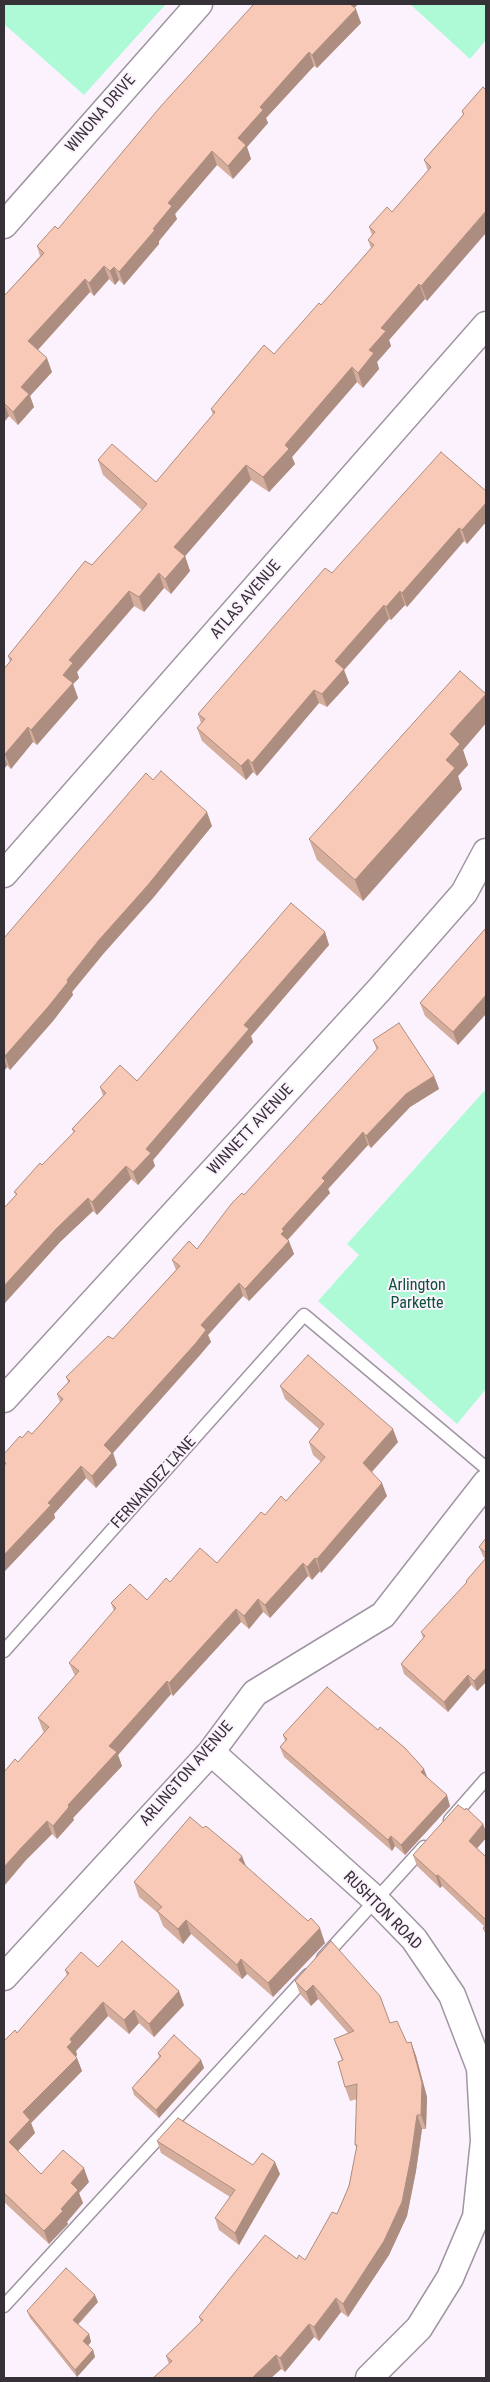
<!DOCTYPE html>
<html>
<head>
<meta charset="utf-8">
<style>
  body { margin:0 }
  #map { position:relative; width:490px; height:2382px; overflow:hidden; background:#fcf2fe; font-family:"Roboto Condensed",sans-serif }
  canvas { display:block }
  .frame { position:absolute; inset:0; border:5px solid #353136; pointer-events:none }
</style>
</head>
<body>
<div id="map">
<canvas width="490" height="2382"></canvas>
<div class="frame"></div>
</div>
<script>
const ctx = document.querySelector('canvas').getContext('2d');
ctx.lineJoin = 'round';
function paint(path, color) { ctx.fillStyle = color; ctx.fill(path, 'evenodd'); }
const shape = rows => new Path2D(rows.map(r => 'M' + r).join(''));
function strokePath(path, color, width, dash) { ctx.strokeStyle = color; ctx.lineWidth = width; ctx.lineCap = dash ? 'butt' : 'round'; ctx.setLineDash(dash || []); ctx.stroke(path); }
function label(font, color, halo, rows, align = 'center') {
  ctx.font = font + ' "Roboto Condensed",sans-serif'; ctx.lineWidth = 4; ctx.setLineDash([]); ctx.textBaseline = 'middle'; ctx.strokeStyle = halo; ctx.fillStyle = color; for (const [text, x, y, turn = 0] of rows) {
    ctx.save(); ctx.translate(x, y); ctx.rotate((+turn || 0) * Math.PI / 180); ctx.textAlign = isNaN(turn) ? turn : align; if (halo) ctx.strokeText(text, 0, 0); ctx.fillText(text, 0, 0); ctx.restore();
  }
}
paint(shape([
  [4,4,166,4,84,95,4,24],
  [410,4,486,4,486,40,470,59],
  [486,1089,486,1389,457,1424,318,1301,359,1255,347,1244]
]), '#aefad6');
const service = shape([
  [4,1651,304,1315,486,1468],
  [450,1820,486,1779],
  [323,1958,424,1847],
  [4,2306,308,1975]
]);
const minor = shape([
  [4,225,199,4],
  [4,874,486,325],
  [4,1399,379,990,464,893,486,852],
  [211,1752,376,1900,414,1939,452,1995,480,2068,484,2141,476,2217,450,2278,419,2328,369,2378],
  [4,1977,211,1752,255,1693,383,1615,486,1483]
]);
strokePath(service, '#a095a2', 15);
strokePath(minor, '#a095a2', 29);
strokePath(service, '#fff', 12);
strokePath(minor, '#fff', 26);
paint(shape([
  [254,4,358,4,354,8,361,23,317,68,314,66,266,118,268,123,247,147,251,159,233,179,217,165,175,214,177,219,159,241,159,244,124,285,119,280,115,285,109,279,94,296,90,292,38,350,52,372,30,396,34,407,18,425,9,416,4,422,4,296,40,256,37,246,58,229],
  [483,87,427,301,425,299,389,340,391,346,377,362,379,369,363,388,357,382,292,457,295,464,269,492,251,480,185,556,190,571,171,594,164,588,144,612,134,606,77,672,79,678,73,684,78,698,37,745,33,742,11,769,7,765,4,769,4,669,10,662,8,656,92,565,142,510,103,475,98,460,156,482,213,415,211,409,274,354,321,305,371,248,368,240,372,235,369,227,392,212,428,171,424,160,463,115,462,111],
  [486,491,486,522,467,544,464,541,407,607,405,605,391,620,389,619,344,670,349,683,327,707,319,703,257,776,253,772,246,780,202,741,197,728,201,723,198,714,332,573],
  [486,696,486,723,463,750,468,765,458,776,462,789,363,901,317,860,309,839],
  [153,780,212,826,153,898,104,953,72,992,73,995,53,1021,10,1070,7,1067,4,1071,4,938],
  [486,928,458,1045,425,1016,420,1003],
  [325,932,329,945,251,1036,253,1042,153,1160,155,1166,138,1185,131,1179,97,1215,93,1211,60,1242,4,1304,4,1208,16,1195,14,1192,42,1165,74,1133,72,1129,103,1096,100,1087,137,1081],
  [373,1040,434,1076,439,1089,410,1107,371,1148,368,1145,328,1189,330,1193,288,1240,294,1254,249,1301,243,1296,208,1335,211,1342,200,1355,113,1453,117,1465,96,1488,86,1478,54,1514,55,1518,4,1572,4,1454,22,1438,32,1434,60,1402,57,1394,68,1382,66,1377,113,1339,176,1270,172,1260,197,1249,377,1050],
  [280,1386,398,1442,372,1472,387,1496,321,1573,320,1571,312,1580,308,1576,270,1618,263,1612,249,1629,241,1622,173,1696,171,1694,118,1755,122,1766,73,1818,74,1820,57,1839,52,1834,26,1860,4,1886,4,1772,18,1762,44,1732,43,1731,38,1718,75,1676,69,1663,114,1611,111,1603,147,1600,170,1582,217,1563,265,1515,286,1501,321,1462,313,1455,309,1442,319,1429,285,1399],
  [486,1538,486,1682,477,1691,471,1685,448,1712,404,1674,401,1664,423,1638,421,1632,467,1583,466,1581,485,1559,483,1556,479,1547],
  [283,1735,428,1779,450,1806,405,1855,395,1846,392,1851,284,1757,280,1747,285,1741],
  [483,1824,486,1832,486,1838,477,1848,486,1857,486,1935,483,1928,485,1927,442,1886,440,1888,417,1866,413,1855],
  [246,1867,325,1943,273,1997,247,1974,242,1979,191,1934,183,1944,163,1926,158,1913,139,1897,134,1882],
  [331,1941,390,2023,407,2043,411,2042,416,2056,427,2097,426,2129,422,2129,416,2171,407,2216,389,2255,348,2317,341,2312,319,2341,314,2337,285,2372,281,2369,271,2378,153,2378,169,2364,166,2356,201,2322,199,2317,297,2259,305,2260,337,2214,349,2186,357,2148,355,2145,357,2099,350,2101,345,2087,342,2060,334,2039,348,2033,318,1999,311,2006,300,1994,295,1981],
  [98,1967,184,2005,154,2037,139,2023,129,2034,108,2016,76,2051,77,2055,76,2056,82,2071,31,2123,35,2133,18,2151,41,2174,89,2182,79,2193,83,2203,67,2222,68,2224,49,2244,4,2202,4,2041,17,2033,67,1976,65,1970],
  [158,2053,201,2060,204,2068,159,2118,134,2095,132,2088,159,2057],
  [157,2141,253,2165,280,2174,239,2245,219,2230,215,2218,230,2197,161,2153],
  [98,2302,78,2325,89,2334,91,2342,88,2346,93,2350,95,2357,77,2377,30,2318,27,2311]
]), '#d4ad9d');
paint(shape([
  [346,4,358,4,350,13],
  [356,9,361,23,317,68,312,55],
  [309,52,314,66,266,118,268,123,247,147,251,159,233,179,228,166,238,138,260,107],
  [212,151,217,165,175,214,177,219,159,241,159,244,124,285,119,272,153,229,168,203],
  [486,211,486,233,427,301,421,286],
  [104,266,109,279,94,296,89,283],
  [114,267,119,280,115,285,110,271],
  [85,279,90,292,33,355,28,341],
  [419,284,425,299,389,340,391,346,377,362,379,369,363,388,358,373,381,328],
  [47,358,52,372,30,396,34,407,18,425,13,412,21,387],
  [352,367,357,382,292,457,295,464,269,492,263,477,285,445],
  [4,403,9,416,4,422],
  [246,465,251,480,180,562,174,547],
  [486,503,486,522,467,544,462,530],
  [459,528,464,541,407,607,402,593],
  [185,556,190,571,171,594,165,579],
  [159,573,164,588,144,612,139,597],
  [129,591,134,606,77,672,79,678,73,684,78,698,37,745,31,730,63,675,69,660],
  [400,591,405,605,391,620,386,607],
  [384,605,389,619,344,670,349,683,327,707,322,694,335,661],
  [314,690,319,703,257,776,252,763],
  [486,694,486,723,463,750,468,765,458,776,462,789,363,901,355,880,446,760,450,734],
  [28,727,33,742,11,769,5,754],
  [4,757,7,765,4,769],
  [248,759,253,772,246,780,241,766],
  [207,812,212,826,153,898,104,953,72,992,73,995,53,1021,10,1070,5,1056,99,940],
  [325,932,329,945,251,1036,253,1042,153,1160,155,1166,138,1185,133,1172,146,1149,244,1025],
  [486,995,486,1014,458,1045,453,1032],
  [4,1058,7,1067,4,1071],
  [434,1076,439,1089,410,1107,371,1148,366,1136,406,1094],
  [363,1132,368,1145,328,1189,330,1193,287,1240,289,1241,294,1254,249,1301,245,1289,281,1234,282,1229,322,1178],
  [126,1166,131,1179,97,1215,92,1202],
  [88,1198,93,1211,60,1242,4,1304,4,1286,56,1229],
  [239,1283,243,1296,208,1335,211,1342,200,1355,113,1453,117,1465,96,1488,92,1476,104,1445,201,1325],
  [393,1429,398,1442,368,1476,363,1463],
  [81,1466,86,1478,54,1514,55,1518,4,1572,4,1555,48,1503],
  [382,1483,387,1496,321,1573,317,1559],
  [315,1558,320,1571,312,1580,307,1567],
  [303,1563,308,1576,270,1618,265,1605],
  [258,1599,263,1612,249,1629,244,1616],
  [236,1609,241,1622,173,1696,169,1683],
  [486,1668,486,1682,477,1691,474,1681],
  [468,1675,471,1685,448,1712,444,1702],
  [167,1681,171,1694,118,1755,122,1766,73,1818,74,1820,57,1839,53,1826,109,1746],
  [424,1769,428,1779,421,1772],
  [447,1795,450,1806,405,1855,401,1845],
  [47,1821,52,1834,26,1860,4,1886,4,1867,22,1847],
  [483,1824,486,1832,486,1838,473,1853,469,1841],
  [391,1836,395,1846,392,1851,388,1840],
  [242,1856,248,1871,239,1860],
  [438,1875,442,1886,440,1888,436,1876],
  [186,1920,191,1934,183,1944,178,1929],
  [320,1928,325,1943,273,1997,268,1983],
  [241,1959,247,1974,242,1979,237,1965],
  [313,1985,318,1999,311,2006,306,1992],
  [179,1991,184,2005,154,2037,149,2024],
  [103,2002,108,2016,76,2051,77,2055,72,2061,67,2047,70,2039],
  [134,2010,139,2023,129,2034,124,2020],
  [411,2042,416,2056,427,2097,426,2129,421,2115],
  [77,2058,82,2071,31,2123,35,2133,14,2155,9,2142,23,2112],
  [201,2060,204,2068,159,2118,156,2110],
  [417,2115,422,2129,416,2171,407,2216,389,2255,348,2317,343,2304],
  [275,2162,280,2174,239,2245,235,2233],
  [84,2168,89,2182,79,2193,83,2203,67,2222,68,2224,49,2244,44,2231,61,2209,71,2183],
  [95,2295,98,2302,75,2327,73,2320],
  [336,2298,341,2312,319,2341,314,2327],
  [309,2324,314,2337,285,2372,280,2358],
  [89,2334,91,2342,85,2348,83,2341],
  [93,2350,95,2357,77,2377,75,2370],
  [276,2355,281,2369,271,2378,252,2378]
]), '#ad8d7f');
const building = shape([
  [254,4,350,4,356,9,312,55,309,52,260,107,263,110,238,138,246,145,228,166,212,151,168,203,172,206,153,229,155,230,119,272,114,267,110,271,104,266,89,283,85,279,28,341,47,358,21,387,29,394,13,412,4,403,4,296,44,253,37,246,55,226,58,229,161,106,254,4],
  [483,87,486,90,486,211,421,286,419,284,381,328,386,331,369,350,374,353,358,373,352,367,285,445,289,449,263,477,246,465,174,547,185,556,165,579,159,573,139,597,129,591,69,660,73,663,63,675,73,683,31,730,28,727,5,754,4,752,4,669,12,659,8,656,85,561,92,565,147,504,98,460,112,444,156,482,215,412,211,409,264,345,274,354,319,303,321,305,374,245,368,240,375,232,369,227,387,207,392,212,431,167,424,160,464,114,462,111,483,87],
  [441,452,486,491,486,503,462,530,459,528,402,593,400,591,386,607,384,605,335,661,344,669,322,694,314,690,252,763,248,759,241,766,197,728,205,719,198,714,325,568,332,573,441,452],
  [460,671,486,694,450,734,460,744,446,760,455,768,355,880,309,839,460,671],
  [161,771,207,812,148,885,99,940,67,980,68,982,48,1007,5,1056,4,1055,4,938,146,773,153,780,161,771],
  [291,903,325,932,244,1025,249,1029,146,1149,151,1153,133,1172,126,1166,92,1202,88,1198,56,1229,4,1286,4,1208,17,1194,14,1192,40,1163,42,1165,75,1131,72,1129,106,1093,100,1087,120,1065,137,1081,291,903],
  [486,928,486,995,453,1032,420,1003,486,928],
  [399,1023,434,1076,406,1094,366,1136,363,1132,322,1178,325,1181,282,1229,284,1231,281,1234,289,1241,245,1289,239,1283,201,1325,206,1330,196,1343,104,1445,112,1453,92,1476,81,1466,48,1503,51,1505,4,1555,4,1466,6,1463,4,1461,4,1454,20,1436,22,1438,28,1431,32,1434,63,1399,57,1394,70,1381,66,1377,108,1336,113,1339,180,1266,172,1260,189,1241,197,1249,232,1203,242,1193,244,1195,378,1048,373,1040,399,1023],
  [308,1355,393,1429,363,1463,382,1483,317,1559,315,1558,307,1567,303,1563,265,1605,258,1599,244,1616,236,1609,169,1683,167,1681,109,1746,117,1752,68,1805,69,1807,53,1826,47,1821,22,1847,4,1867,4,1772,15,1759,18,1762,49,1727,38,1718,79,1671,69,1663,116,1608,111,1603,130,1584,147,1600,166,1578,170,1582,200,1548,217,1563,261,1512,265,1515,281,1496,286,1501,325,1457,309,1442,324,1424,280,1386,308,1355],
  [486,1538,486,1553,479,1547,486,1538],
  [486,1558,486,1668,474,1681,468,1675,444,1702,401,1664,425,1636,421,1632,467,1582,466,1581,486,1558],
  [327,1687,378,1730,380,1727,405,1748,424,1769,421,1772,447,1795,401,1845,391,1836,388,1840,280,1747,287,1739,283,1735,327,1687],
  [458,1805,465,1810,466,1808,483,1824,469,1841,486,1857,486,1920,438,1875,436,1876,413,1855,458,1805],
  [190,1817,203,1828,206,1826,242,1856,239,1860,308,1921,311,1918,320,1928,268,1983,241,1959,237,1965,186,1920,178,1929,157,1911,162,1907,134,1882,190,1817],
  [486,1926,486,1932,483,1928,486,1926],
  [122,1941,179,1991,149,2024,134,2010,124,2020,103,2002,70,2039,72,2042,67,2047,77,2058,23,2112,30,2120,9,2142,41,2174,63,2150,84,2168,71,2183,78,2190,61,2209,63,2211,44,2231,4,2193,4,2041,15,2030,17,2033,69,1973,65,1970,81,1952,98,1967,122,1941],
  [331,1941,380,1996,390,2023,397,2021,407,2043,411,2042,422,2083,421,2115,417,2115,411,2157,402,2202,384,2241,343,2304,336,2298,314,2327,309,2324,280,2358,276,2355,252,2378,153,2378,172,2361,166,2356,203,2320,199,2317,265,2235,297,2259,299,2255,305,2260,332,2212,337,2214,349,2186,357,2145,355,2145,357,2084,345,2087,338,2062,343,2060,334,2039,354,2031,313,1985,306,1992,295,1981,331,1941],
  [174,2035,201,2060,156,2110,132,2088,161,2056,158,2053,174,2035],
  [178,2118,253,2165,262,2153,275,2162,235,2233,215,2218,235,2190,157,2141,178,2118],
  [66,2268,95,2295,73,2320,89,2334,83,2341,93,2350,75,2370,27,2311,66,2268]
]);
paint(building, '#f7c9b6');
strokePath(building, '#ad8d7f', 1);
label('16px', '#353136', '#fcf2fe', [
  ["WINONA DRIVE",101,114,-49],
  ["ATLAS AVENUE",246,600,-49],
  ["WINNETT AVENUE",251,1130,-47],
  ["FERNANDEZ LANE",154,1483,-48],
  ["ARLINGTON AVENUE",187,1774,-49],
  ["RUSHTON ROAD",382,1911,45]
]);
label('16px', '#0e5139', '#fcf2fe', [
  ["Arlington",417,1286],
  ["Parkette",417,1304]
]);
</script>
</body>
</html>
